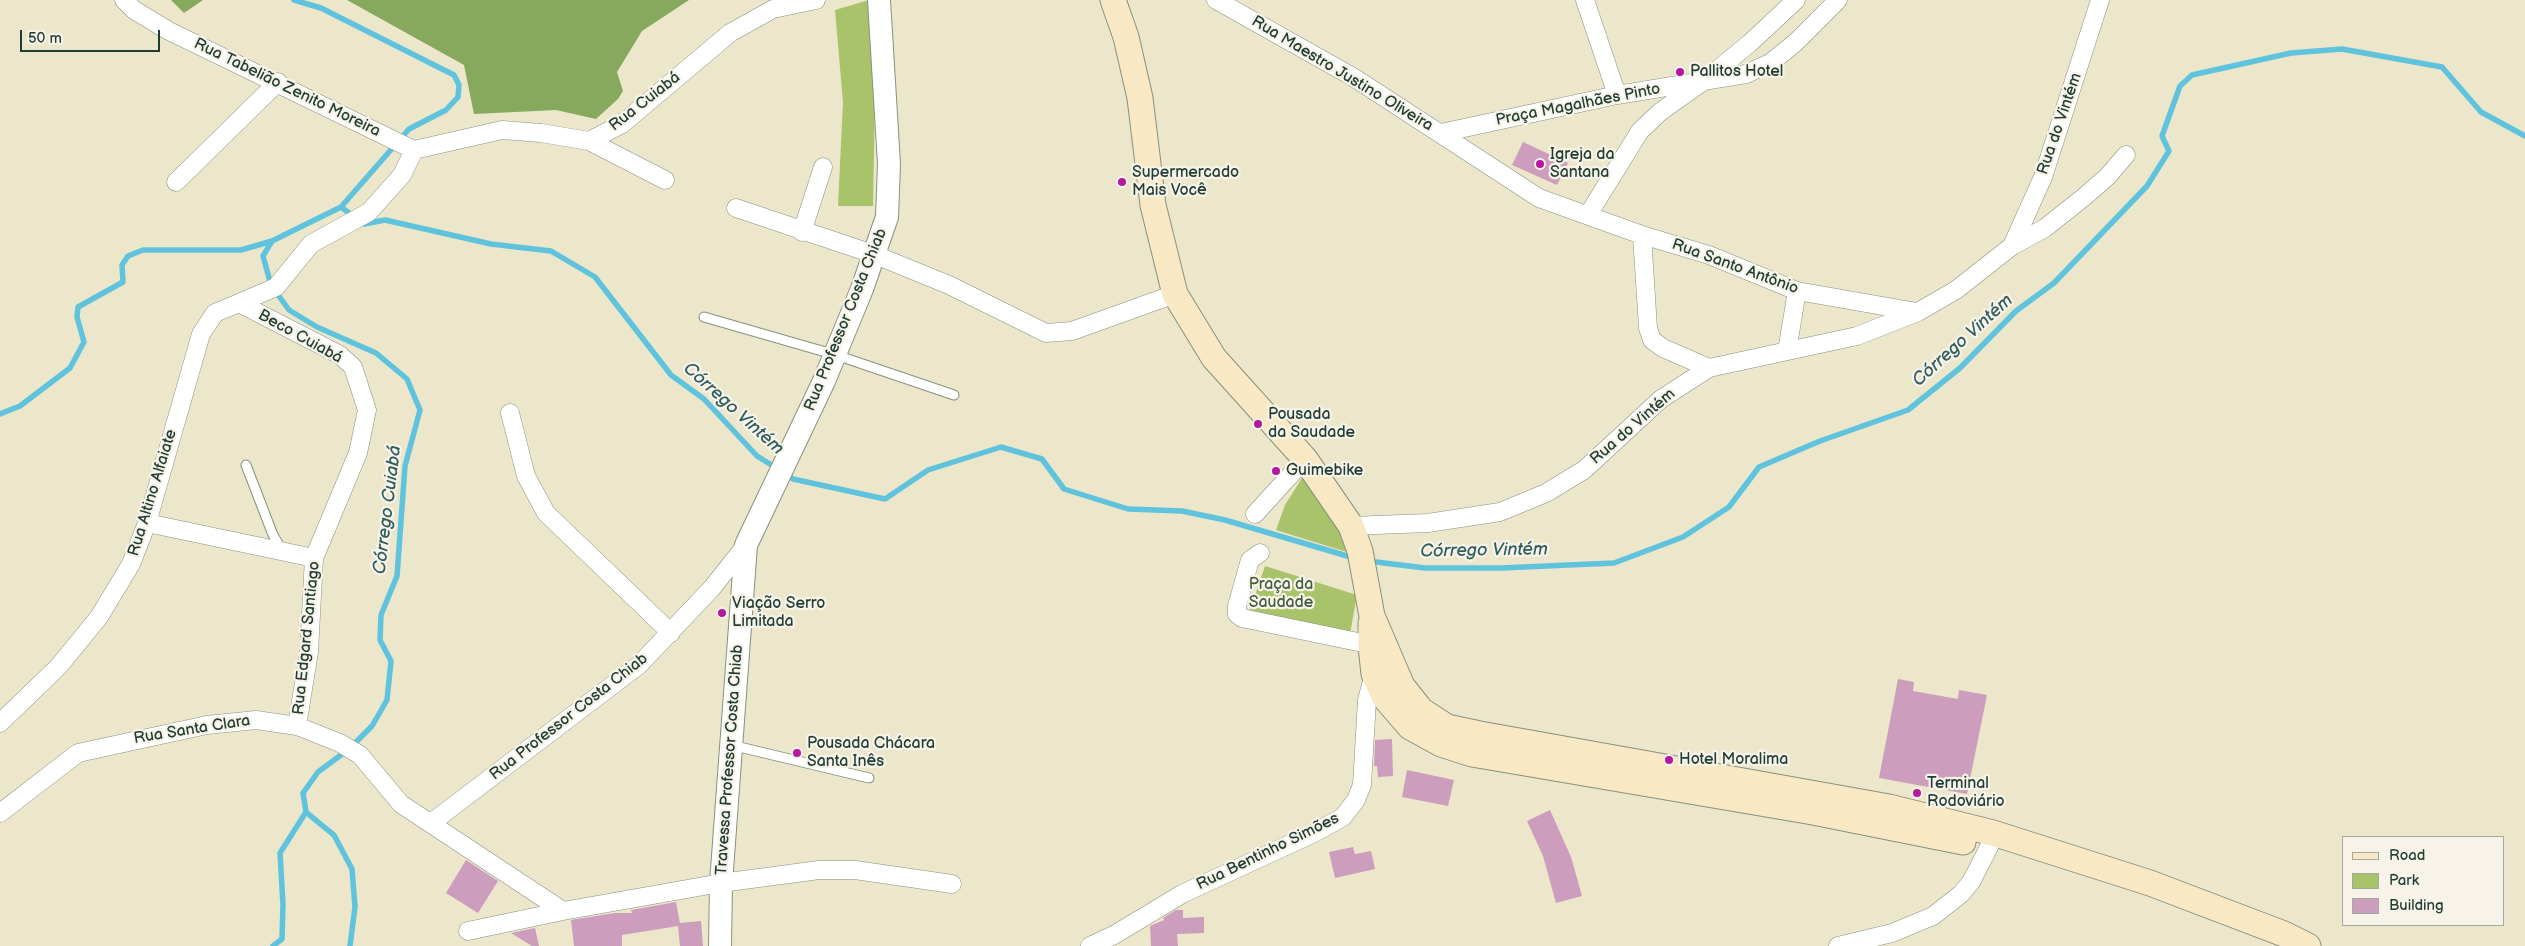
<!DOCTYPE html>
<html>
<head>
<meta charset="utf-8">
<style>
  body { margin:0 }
  #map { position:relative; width:2525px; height:946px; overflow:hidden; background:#ece6cb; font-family:"Balsamiq Sans",sans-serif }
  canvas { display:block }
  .legend { position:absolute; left:2342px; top:836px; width:162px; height:90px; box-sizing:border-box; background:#f7f3e8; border:1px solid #a1aaa0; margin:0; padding:6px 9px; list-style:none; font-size:15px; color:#1f3d34 }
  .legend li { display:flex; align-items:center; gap:10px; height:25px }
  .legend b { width:25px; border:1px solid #a1aaa0 }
  .scale { position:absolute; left:20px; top:30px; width:140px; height:22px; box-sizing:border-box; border:2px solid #1f3d34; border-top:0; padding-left:6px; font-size:15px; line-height:18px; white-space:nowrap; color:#1f3d34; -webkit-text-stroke:4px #f7f3e8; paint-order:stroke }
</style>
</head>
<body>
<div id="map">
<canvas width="2525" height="946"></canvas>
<ul class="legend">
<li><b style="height:6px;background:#f8e8c3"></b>Road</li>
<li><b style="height:14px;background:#a8c369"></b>Park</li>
<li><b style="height:14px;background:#cc9dbc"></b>Building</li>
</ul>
<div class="scale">50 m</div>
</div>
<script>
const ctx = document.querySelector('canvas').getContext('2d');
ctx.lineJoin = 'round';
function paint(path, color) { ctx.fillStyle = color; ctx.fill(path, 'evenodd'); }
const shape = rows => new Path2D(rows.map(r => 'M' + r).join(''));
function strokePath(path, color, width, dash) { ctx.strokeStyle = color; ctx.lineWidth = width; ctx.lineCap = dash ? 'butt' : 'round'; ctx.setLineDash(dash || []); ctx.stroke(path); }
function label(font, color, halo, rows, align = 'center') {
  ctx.font = font + ' "Balsamiq Sans",sans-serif'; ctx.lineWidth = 4.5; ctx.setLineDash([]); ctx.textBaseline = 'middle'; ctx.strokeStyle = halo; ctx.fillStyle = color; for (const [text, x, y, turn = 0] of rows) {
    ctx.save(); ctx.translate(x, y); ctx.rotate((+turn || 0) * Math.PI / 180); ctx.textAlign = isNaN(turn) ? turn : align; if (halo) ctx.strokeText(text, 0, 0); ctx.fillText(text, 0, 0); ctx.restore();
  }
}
paint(shape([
  [869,0,875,96,873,206,838,206,843,102,835,10],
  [1304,475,1341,528,1350,553,1276,530,1285,505],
  [1265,566,1357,595,1350,634,1250,610]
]), '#a8c369');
paint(shape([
  [171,0,203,0,184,13],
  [347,0,689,0,642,31,617,72,623,91,618,99,596,119,556,110,474,114,464,65]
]), '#86a95d');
strokePath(shape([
  [294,0,321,8,454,75,459,85,458,97,446,110,409,129,341,207,272,241,263,256,271,285,289,310,317,327,376,353,407,379,420,410,405,466,397,576,381,615,380,640,391,661,387,700,372,726,349,749,318,772,303,793,306,812,334,835,352,869,355,907,350,946],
  [341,207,364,224,385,220,491,244,551,251,595,277,671,375,704,399,757,456,778,469],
  [0,414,20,406,70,368,84,342,77,317,78,307,123,282,122,265,128,256,143,250,241,250,272,241],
  [786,474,793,479,885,499,928,470,1001,447,1042,459,1064,489,1128,509,1182,511,1225,520,1354,558],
  [1368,561,1425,568,1501,568,1614,563,1683,537,1729,507,1759,467,1820,441,1908,410,1960,368,2016,311,2054,283,2147,186,2169,151,2162,136,2180,86,2192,75,2291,53,2342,49,2442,67,2481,112,2525,136],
  [273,946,282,939,283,905,280,853,306,812]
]), '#60c3de', 5.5);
paint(shape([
  [1523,142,1568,163,1557,185,1512,165],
  [1898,679,1914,682,1913,691,1958,699,1959,690,1987,695,1967,794,1879,778],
  [1392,739,1393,776,1378,777,1377,766,1374,766,1375,740],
  [1407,770,1454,780,1448,806,1402,797],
  [1550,810,1571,857,1582,896,1556,903,1543,856,1527,821],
  [1353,847,1355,854,1371,851,1375,869,1335,878,1329,852],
  [466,860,498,881,478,913,446,893],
  [676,902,680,923,701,921,703,946,680,946,678,926,622,935,622,946,574,946,571,920,615,913,632,913,631,910],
  [1176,910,1183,910,1183,918,1204,917,1204,933,1177,934,1178,946,1151,946,1150,926,1164,920,1163,918],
  [535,928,539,946,532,946,511,933]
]), '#cc9dbc');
const service = shape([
  [704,317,836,355,954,395],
  [246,465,273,535,282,550],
  [731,745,869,778]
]);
const minor = shape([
  [124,0,134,10,169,31,414,150,502,130,541,133,589,141,622,124,730,33,773,9,816,0],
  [1216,0,1353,77,1539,198,1642,235,1709,255,1797,291,1917,312],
  [1585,0,1617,95],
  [1441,133,1617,95,1746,74,1770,63,1795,43,1838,0],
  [589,141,665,180],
  [176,182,278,82],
  [736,208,873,254,949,285,1046,333,1072,331,1175,294],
  [1588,215,1640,131,1660,112,1701,83,1750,43,1796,0],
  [802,232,823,167],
  [1642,235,1648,328,1652,340,1663,348,1709,368],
  [2012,246,2045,228,2084,197,2108,176,2126,155],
  [239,303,276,287,311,244,369,212,402,175,414,150],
  [1787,351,1797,291],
  [510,413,526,476,546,513,671,633],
  [1255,514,1305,459],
  [147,523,314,558],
  [1351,526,1428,523,1500,512,1546,493,1584,470,1661,399,1709,368,1857,336,1918,312,1956,290,2012,246,2043,177,2100,0],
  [1260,553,1250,560,1237,606,1237,614,1242,618,1382,647],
  [0,723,59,666,99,617,131,564,147,523,201,334,215,313,239,303,340,355,353,367,367,410,358,453,314,558,309,652,297,726],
  [0,813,78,753,207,725,256,720,297,726,340,743,360,755,401,804,563,911,721,883,819,870,855,870,952,884],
  [431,823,639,665,712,588,746,545],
  [468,931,563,911],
  [1090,946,1114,935,1182,894,1314,833,1343,817,1356,800,1362,785,1367,700,1374,674],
  [1838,946,1892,933,1933,916,1961,894,1971,882,1989,847]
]);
const tertiary = shape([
  [720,946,721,883,746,545,824,381,862,289,887,217,889,164,879,0]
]);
const secondary = shape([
  [1113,0,1126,37,1140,98,1153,205,1175,294,1214,358,1305,459,1351,526,1360,551,1372,616,1402,686,1421,710,1447,727,1480,734,1889,807,1993,833,2150,883,2284,934,2308,946],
  [1371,623,1371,646,1374,674,1385,698,1410,727,1441,744,1472,754,1813,812,1963,842]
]);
strokePath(service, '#869280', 11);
strokePath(minor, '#869280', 19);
strokePath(tertiary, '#869280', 24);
strokePath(secondary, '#869280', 27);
strokePath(service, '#fff', 9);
strokePath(minor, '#fff', 18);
strokePath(tertiary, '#fff', 22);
strokePath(secondary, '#f8e8c3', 25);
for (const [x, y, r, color] of [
  [1680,72,5,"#b5179e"],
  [1540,164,5,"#b5179e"],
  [1122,182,5,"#b5179e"],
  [1258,424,5,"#b5179e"],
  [1276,471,5,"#b5179e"],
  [722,613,5,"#b5179e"],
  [797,753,5,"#b5179e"],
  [1669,760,5,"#b5179e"],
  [1917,793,5,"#b5179e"]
]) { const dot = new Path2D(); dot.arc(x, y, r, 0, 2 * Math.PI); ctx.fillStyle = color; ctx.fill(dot); strokePath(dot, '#f7f3e8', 2); }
label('16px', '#1f3d34', '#f7f3e8', [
  ["Pallitos Hotel",1690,72],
  ["Igreja da",1550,155],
  ["Santana",1550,173],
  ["Supermercado",1132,173],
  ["Mais Você",1132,191],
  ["Pousada",1268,415],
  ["da Saudade",1268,433],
  ["Guimebike",1286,471],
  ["Viação Serro",732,604],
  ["Limitada",732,622],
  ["Pousada Chácara",807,744],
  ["Santa Inês",807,762],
  ["Hotel Moralima",1679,760],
  ["Terminal",1927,784],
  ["Rodoviário",1927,802]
], 'left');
label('16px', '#1f3d34', '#f7f3e8', [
  ["Rua Maestro Justino Oliveira",1342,74,31],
  ["Rua Tabelião Zenito Moreira",287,88,26],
  ["Rua Cuiabá",645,102,-38],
  ["Praça Magalhães Pinto",1578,105,-11],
  ["Rua do Vintém",2060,124,-71],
  ["Rua Santo Antônio",1735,267,20],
  ["Rua Professor Costa Chiab",846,320,-68],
  ["Beco Cuiabá",300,337,29],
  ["Rua do Vintém",1633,427,-41],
  ["Rua Altino Alfaiate",153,493,-73],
  ["Rua Edgard Santiago",307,638,-84],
  ["Rua Professor Costa Chiab",569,717,-38],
  ["Rua Santa Clara",192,730,-9],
  ["Travessa Professor Costa Chiab",730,760,-86],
  ["Rua Bentinho Simões",1268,852,-26]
]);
label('16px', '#415e41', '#f7f3e8', [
  ["Praça da",1281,585],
  ["Saudade",1281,603]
]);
label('italic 18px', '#2f5e5e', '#f7f3e8', [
  ["Córrego Vintém",1963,341,-42],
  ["Córrego Vintém",733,409,42],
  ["Córrego Cuiabá",388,510,-83],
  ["Córrego Vintém",1484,551,-1]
]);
</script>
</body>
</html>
